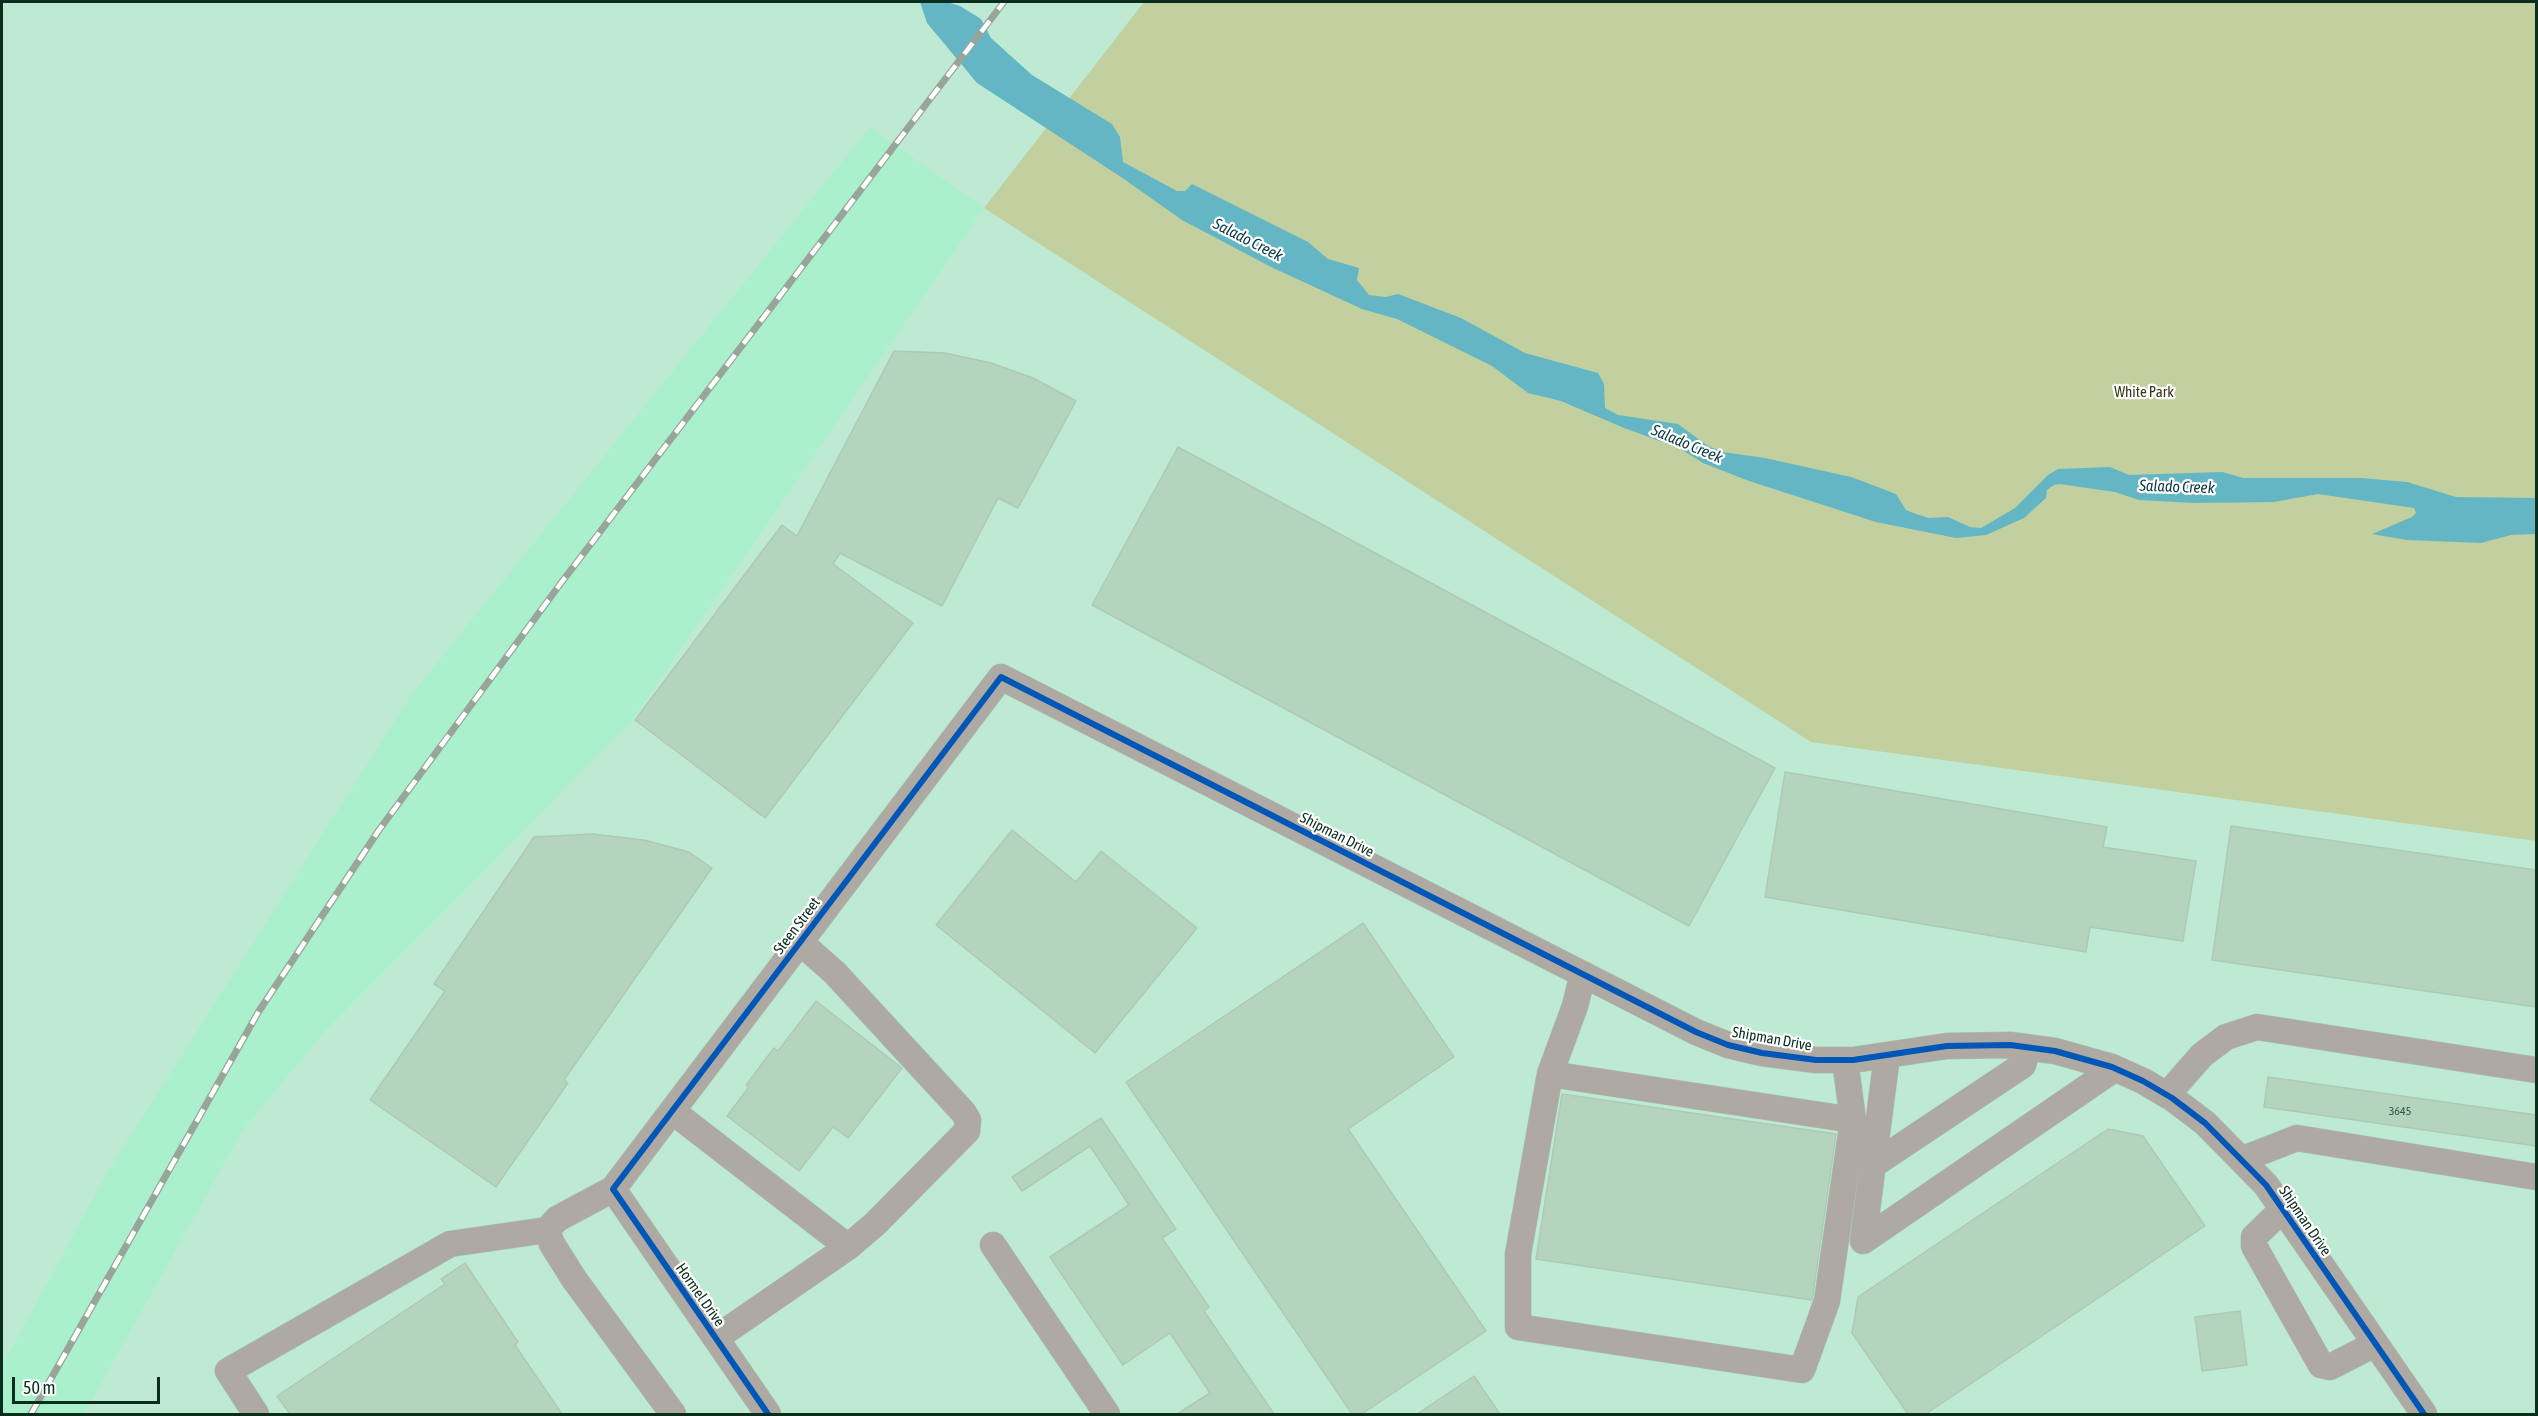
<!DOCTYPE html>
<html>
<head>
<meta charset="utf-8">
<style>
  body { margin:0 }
  #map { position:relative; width:2538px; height:1416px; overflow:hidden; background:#beead4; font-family:"Asap Condensed",sans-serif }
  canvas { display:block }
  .frame { position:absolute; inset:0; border:3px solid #0a2d1e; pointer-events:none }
  .scale { position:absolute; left:12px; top:1377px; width:148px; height:27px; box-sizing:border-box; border:3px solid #0a2d1e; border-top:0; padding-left:8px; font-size:18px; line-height:21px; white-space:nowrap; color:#0a2d1e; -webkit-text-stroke:4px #fff; paint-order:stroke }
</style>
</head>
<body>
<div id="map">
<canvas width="2538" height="1416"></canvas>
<div class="frame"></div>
<div class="scale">50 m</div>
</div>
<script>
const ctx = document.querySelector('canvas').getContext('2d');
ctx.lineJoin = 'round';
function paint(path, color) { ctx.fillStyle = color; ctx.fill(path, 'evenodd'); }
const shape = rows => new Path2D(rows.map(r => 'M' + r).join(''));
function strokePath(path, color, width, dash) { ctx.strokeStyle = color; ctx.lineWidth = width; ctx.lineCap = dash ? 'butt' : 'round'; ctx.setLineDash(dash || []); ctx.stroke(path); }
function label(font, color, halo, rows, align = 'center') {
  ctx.font = font + ' "Asap Condensed",sans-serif'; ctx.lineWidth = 4.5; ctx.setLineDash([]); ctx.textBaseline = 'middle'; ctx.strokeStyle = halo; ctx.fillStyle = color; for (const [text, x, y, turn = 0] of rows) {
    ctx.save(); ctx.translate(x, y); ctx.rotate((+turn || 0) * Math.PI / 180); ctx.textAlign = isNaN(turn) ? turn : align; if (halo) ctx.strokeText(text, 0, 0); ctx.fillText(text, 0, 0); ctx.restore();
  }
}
paint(shape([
  [870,127,984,208,630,723,324,1032,243,1130,84,1414,2,1414,2,1366,108,1171,411,695]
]), '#aaf0cd');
paint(shape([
  [1144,2,2536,2,2536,841,1811,742,984,208]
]), '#c1d09e');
paint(shape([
  [920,2,947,2,960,6,981,19,991,38,1032,75,1112,124,1120,137,1123,162,1177,191,1185,191,1192,184,1308,242,1328,259,1359,268,1357,280,1369,295,1386,297,1398,294,1461,318,1525,353,1598,373,1604,384,1605,408,1618,415,1678,424,1708,446,1723,452,1765,458,1851,477,1896,494,1906,510,1916,514,1929,518,1948,517,1970,527,1981,528,2015,508,2048,475,2058,469,2110,467,2129,475,2223,472,2243,478,2361,478,2407,482,2456,497,2536,498,2536,534,2511,535,2481,543,2407,540,2372,534,2412,517,2416,513,2414,508,2318,494,2274,502,2194,503,2139,500,2115,492,2060,484,2054,485,2047,490,2046,498,2024,518,1986,535,1956,538,1876,522,1749,481,1703,463,1679,448,1624,428,1561,401,1528,393,1492,366,1397,319,1362,309,1271,267,1182,220,1121,177,977,83,927,23]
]), '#64b6c4');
const building = shape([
  [894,351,945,353,991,363,1033,378,1076,401,1018,508,998,498,942,606,840,553,833,564,913,623,765,818,635,720,782,525,797,536,894,351],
  [1178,447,1775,768,1689,926,1092,605,1178,447],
  [1785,772,2107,827,2103,847,2196,861,2183,941,2090,927,2086,952,1765,897,1785,772],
  [2231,826,2536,870,2536,1007,2212,960,2231,826],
  [1012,830,1076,882,1101,851,1197,928,1095,1053,936,925,1012,830],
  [592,834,644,840,689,852,712,868,564,1080,568,1083,496,1187,370,1100,445,991,434,984,534,837,592,834],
  [1363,923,1454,1057,1348,1129,1486,1331,1362,1414,1352,1414,1126,1082,1363,923],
  [816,1001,902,1068,848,1138,833,1127,799,1171,727,1116,749,1087,746,1085,774,1048,778,1051,816,1001],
  [2268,1077,2536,1115,2536,1146,2264,1107,2268,1077],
  [1562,1094,1836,1134,1812,1300,1536,1259,1562,1094],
  [1101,1118,1176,1229,1162,1238,1209,1307,1204,1311,1274,1414,1177,1414,1210,1393,1170,1333,1123,1365,1050,1257,1129,1205,1090,1146,1022,1191,1012,1177,1101,1118],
  [2108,1129,2143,1136,2205,1226,1926,1414,1908,1414,1852,1333,1858,1297,2108,1129],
  [465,1263,518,1342,515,1345,562,1414,290,1414,277,1396,445,1284,441,1279,465,1263],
  [2240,1311,2247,1365,2202,1371,2195,1317,2240,1311],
  [1474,1376,1500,1414,1417,1414,1474,1376]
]);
paint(building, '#b5d4be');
strokePath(building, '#accab5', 1.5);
const minor = shape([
  [1583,974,1575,1006,1550,1074,1518,1254,1518,1327,1802,1370,1827,1301,1853,1120,1845,1060],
  [1887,1056,1863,1241,2114,1069],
  [1550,1074,1853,1120],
  [2167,1095,2202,1055,2226,1037,2257,1027,2536,1070],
  [672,1111,848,1247],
  [2243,1159,2297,1138,2536,1177],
  [1873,1165,2023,1065,2028,1047],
  [613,1189,768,1414],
  [2283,1209,2254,1237,2254,1246,2321,1365,2330,1367,2375,1344],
  [993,1245,1107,1414],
  [716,1338,848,1247,875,1224,967,1131,968,1120,963,1112,835,973,800,942],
  [256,1414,228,1371,450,1244,547,1230],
  [673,1414,574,1279,552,1244,547,1230,557,1219,613,1189,1001,677,1696,1032,1728,1045,1762,1053,1816,1060,1853,1060,1947,1046,2010,1045,2055,1051,2112,1067,2143,1081,2172,1098,2205,1123,2266,1185,2424,1414]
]);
strokePath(minor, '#a5c8b7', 27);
strokePath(minor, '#aeaaa3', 26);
const rail = shape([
  [31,1414,259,1011,379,830,561,583,1004,2]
]);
strokePath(rail, '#99a59b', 7);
strokePath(rail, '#fff', 4.5, [14]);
strokePath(shape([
  [768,1414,613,1189,1001,677,1696,1032,1728,1045,1762,1053,1816,1060,1853,1060,1947,1046,2010,1045,2055,1051,2112,1067,2143,1081,2172,1098,2205,1123,2266,1185,2424,1414]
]), '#0057b8', 6);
label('12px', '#365847', null, [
  ["3645",2400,1111]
]);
label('15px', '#3a3513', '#fff', [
  ["White Park",2144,392]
]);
label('15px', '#0a2d1e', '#fff', [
  ["Shipman Drive",1337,835,27],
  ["Steen Street",797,926,-53],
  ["Shipman Drive",1772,1039,10],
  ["Shipman Drive",2305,1221,56],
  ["Hormel Drive",700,1295,55]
]);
label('italic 16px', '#0b3845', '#fff', [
  ["Salado Creek",1248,240,27],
  ["Salado Creek",1687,444,23],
  ["Salado Creek",2177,487,2]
]);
</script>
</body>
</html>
